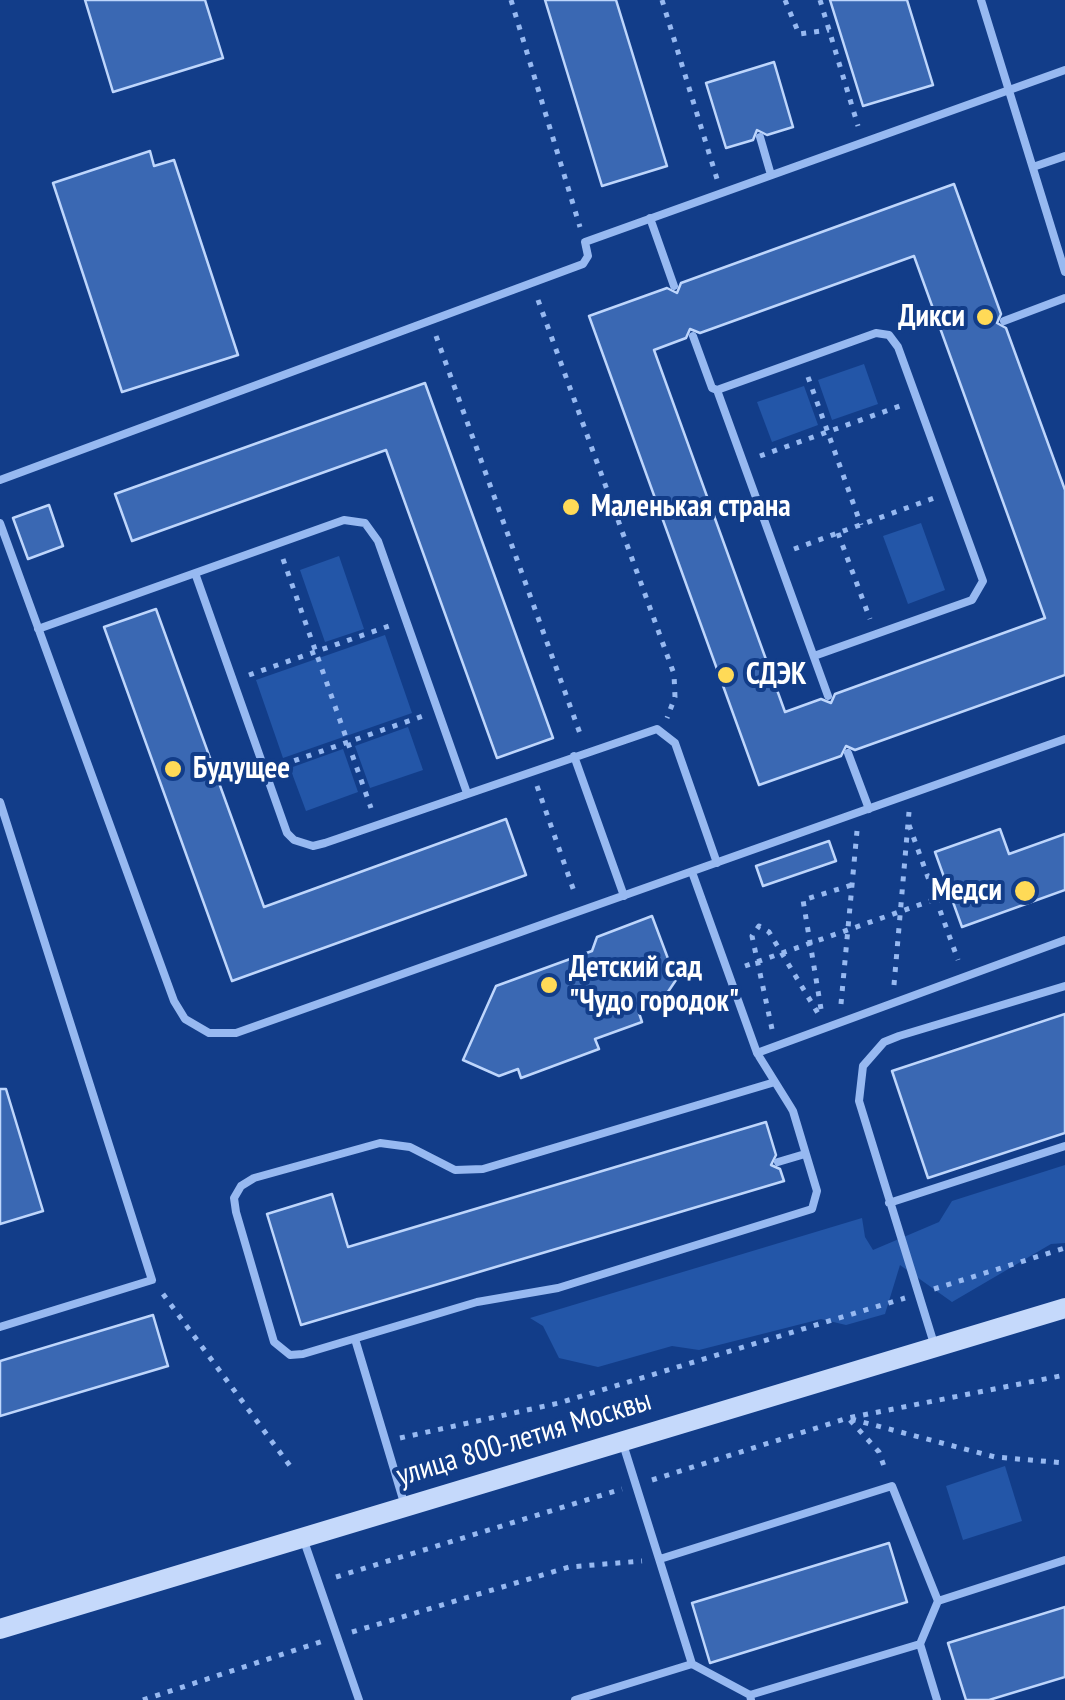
<!DOCTYPE html>
<html>
<head>
<meta charset="utf-8">
<style>
  body { margin:0 }
  canvas { display:block; background:#123d89 }
</style>
</head>
<body>
<canvas width="1065" height="1700"></canvas>
<script>
const ctx = document.querySelector('canvas').getContext('2d');
ctx.lineJoin = 'round';
function paint(path, color) { ctx.fillStyle = color; ctx.fill(path, 'evenodd'); }
const shape = rows => new Path2D(rows.map(r => 'M' + r).join(''));
function strokePath(path, color, width, dash) { ctx.strokeStyle = color; ctx.lineWidth = width; ctx.lineCap = dash ? 'butt' : 'round'; ctx.setLineDash(dash || []); ctx.stroke(path); }
function label(font, color, halo, rows, align = 'center') {
  ctx.font = font + ' "PT Sans Narrow",sans-serif'; ctx.lineWidth = 8; ctx.setLineDash([]); ctx.textBaseline = 'middle'; ctx.strokeStyle = halo; ctx.fillStyle = color; for (const [text, x, y, turn = 0] of rows) {
    ctx.save(); ctx.translate(x, y); ctx.rotate((+turn || 0) * Math.PI / 180); ctx.textAlign = isNaN(turn) ? turn : align; if (halo) ctx.strokeText(text, 0, 0); ctx.fillText(text, 0, 0); ctx.restore();
  }
}
paint(shape([
  [864,364,878,404,832,420,818,380],
  [804,386,818,425,772,442,757,402],
  [921,523,945,590,908,604,883,536],
  [339,556,364,629,325,642,300,570],
  [385,635,412,713,283,758,256,680],
  [408,727,423,770,370,788,355,746],
  [343,749,358,792,306,811,290,768],
  [1065,1165,1065,1243,1051,1244,952,1302,900,1265,885,1314,846,1325,821,1319,699,1350,672,1346,598,1367,559,1358,543,1326,530,1318,862,1218,865,1237,873,1250,939,1222,952,1201],
  [1005,1466,1022,1521,963,1540,946,1486]
]), '#2356a8');
const building = shape([
  [85,0,205,0,223,58,113,92,85,0],
  [545,0,616,0,667,166,602,186,545,0],
  [830,0,907,0,933,85,863,106,830,0],
  [774,62,793,127,767,135,757,130,753,140,726,148,706,83,774,62],
  [150,151,154,166,174,160,238,355,122,392,53,183,150,151],
  [954,184,1001,314,997,323,1006,328,1065,490,1065,675,855,750,846,746,841,756,759,785,589,316,667,288,677,293,681,283,954,184],
  [914,256,1045,618,835,694,831,703,821,699,785,712,654,350,686,338,690,329,700,333,914,256],
  [425,383,553,738,497,758,386,450,132,541,115,494,425,383],
  [49,505,63,546,28,559,13,518,49,505],
  [156,609,264,907,506,819,526,875,232,981,104,627,156,609],
  [1000,829,1009,854,1065,834,1065,890,962,927,935,852,1000,829],
  [829,841,836,861,763,886,756,866,829,841],
  [652,916,676,980,659,1005,639,1013,642,1022,595,1039,599,1049,521,1078,518,1069,499,1076,463,1060,496,986,592,951,597,937,652,916],
  [1065,1014,1065,1133,928,1178,892,1071,1065,1014],
  [0,1089,6,1089,43,1211,0,1224,0,1089],
  [766,1122,776,1155,771,1165,780,1169,784,1181,301,1325,267,1214,332,1194,348,1247,766,1122],
  [153,1315,168,1366,0,1416,0,1361,153,1315],
  [889,1543,907,1602,710,1663,692,1603,889,1543],
  [1065,1607,1065,1677,989,1700,966,1700,948,1643,1065,1607]
]);
paint(building, '#3a68b3');
strokePath(building, '#bed6fc', 2.5);
strokePath(shape([
  [511,0,580,227],
  [662,0,717,179],
  [785,0,799,34,829,30],
  [820,0,858,126],
  [538,300,674,674,675,697,667,718],
  [436,336,582,739],
  [808,377,861,525],
  [760,456,900,406],
  [838,533,870,619],
  [794,549,934,498],
  [283,559,371,808],
  [249,675,389,626],
  [282,765,423,716],
  [537,786,575,894],
  [909,825,958,960],
  [745,966,936,899],
  [894,985,909,812],
  [841,1004,857,831],
  [821,1009,803,900,852,885],
  [772,1029,752,936,759,926,769,932,819,1015],
  [934,1289,1065,1248],
  [163,1294,293,1470],
  [851,1419,995,1457,1065,1463],
  [850,1420,879,1452,886,1472],
  [400,1438,559,1403,905,1298],
  [652,1480,848,1418,1065,1375],
  [336,1577,622,1489],
  [352,1632,569,1567,642,1561],
  [143,1700,323,1641]
]), '#97b9f1', 5, [5, 8]);
strokePath(shape([
  [981,0,1065,272],
  [760,137,771,175],
  [1033,167,1065,156],
  [650,218,674,286],
  [1004,321,1065,298],
  [693,336,712,388,717,390,828,696],
  [717,390,876,333,889,335,898,347,983,581,972,600,814,656],
  [0,480,583,264,588,256,585,242,1065,70],
  [0,523,174,1001,185,1019,209,1033,236,1033,1065,739],
  [195,573,287,833,294,840,313,846,325,843,657,729,675,743,717,863],
  [38,629,344,520,365,523,378,541,467,793],
  [848,753,869,809],
  [574,756,624,896],
  [0,802,152,1280,0,1327],
  [692,872,757,1053,790,1106,793,1111,817,1191,812,1209,558,1288,477,1302,303,1354,290,1355,274,1342,236,1212,234,1198,241,1186,254,1178,380,1143,410,1147,455,1170,483,1169,775,1082],
  [757,1053,1065,940],
  [778,1162,805,1154],
  [889,1203,1065,1146],
  [355,1339,405,1506],
  [935,1347,859,1101,863,1066,884,1042,899,1036,1065,986],
  [623,1444,692,1664],
  [304,1541,359,1700],
  [660,1559,892,1486,938,1601],
  [920,1644,937,1700],
  [575,1700,692,1664,750,1695],
  [751,1700,750,1695,920,1644,938,1601,1065,1560]
]), '#97b9f1', 8);
strokePath(shape([
  [0,1629,1065,1308]
]), '#c5d9fb', 20);
for (const [x, y, r, color] of [
  [985,317,10,"#ffda57"],
  [571,507,10,"#ffda57"],
  [726,675,10,"#ffda57"],
  [173,769,10,"#ffda57"],
  [1025,891,12,"#ffda57"],
  [549,985,10,"#ffda57"]
]) { const dot = new Path2D(); dot.arc(x, y, r, 0, 2 * Math.PI); ctx.fillStyle = color; ctx.fill(dot); strokePath(dot, '#123d89', 4); }
label('bold 30px', '#fff', '#123d89', [
  ["Дикси",965,317,"right"],
  ["Маленькая страна",591,507],
  ["СДЭК",746,675],
  ["Будущее",193,769],
  ["Медси",1002,891,"right"],
  ["Детский сад",569,968],
  ["\"Чудо городок\"",569,1002]
], 'left');
label('30px', '#fff', '#123d89', [
  ["улица 800-летия Москвы",524,1439,-17]
]);
</script>
</body>
</html>
